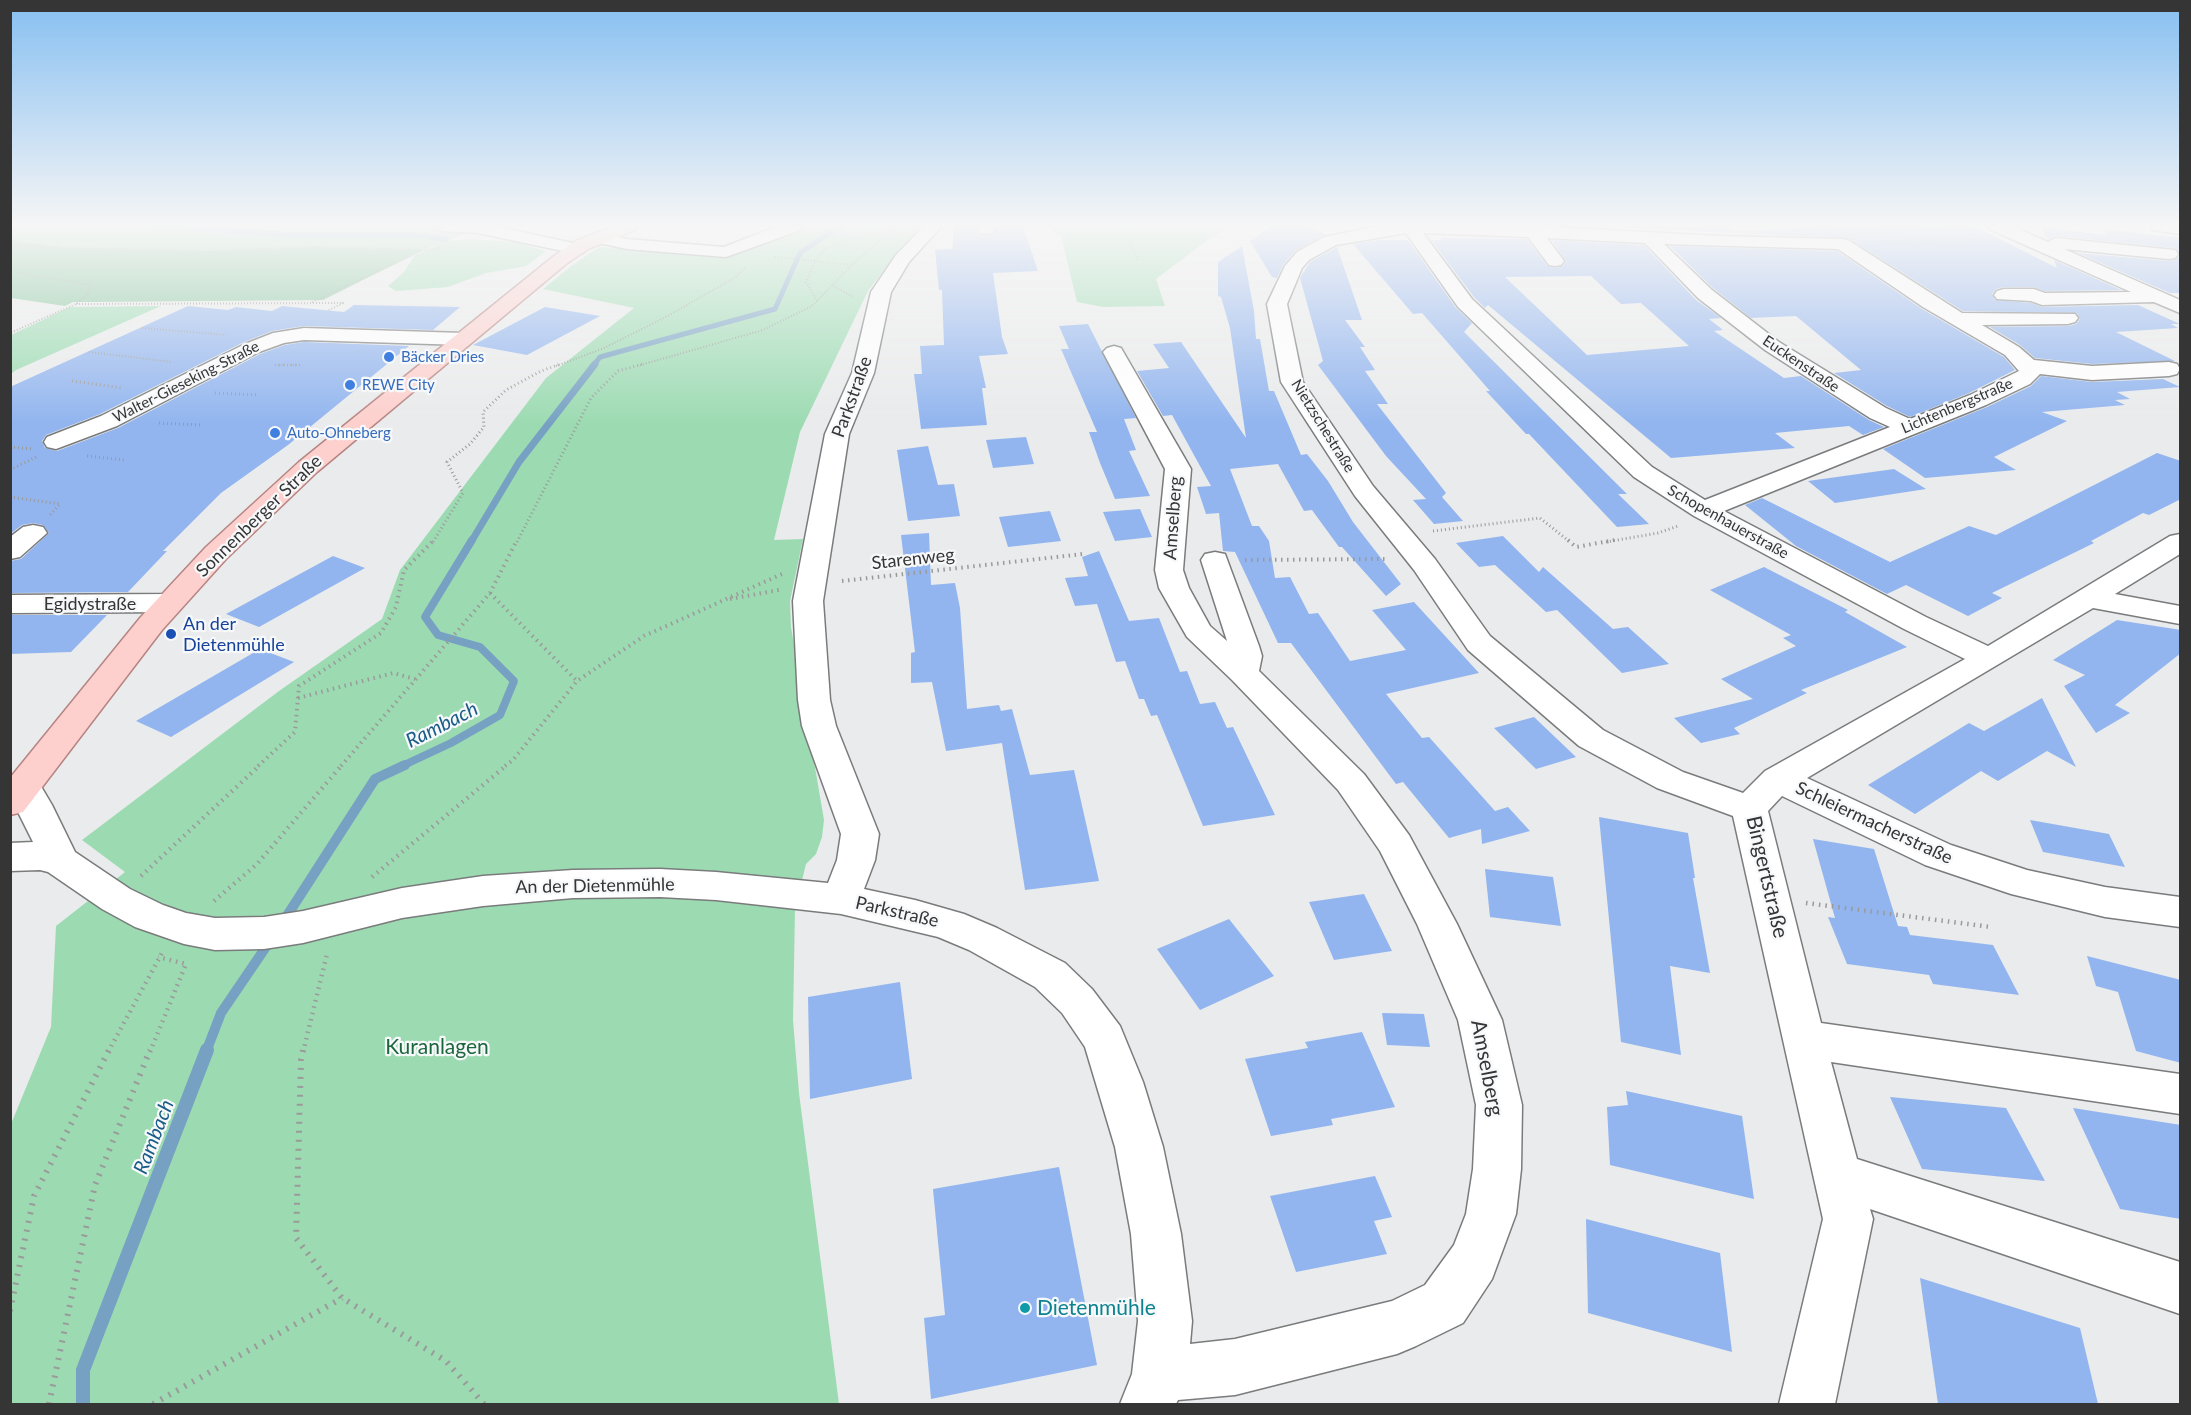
<!DOCTYPE html>
<html>
<head>
<meta charset="utf-8">
<style>
  body { margin:0 }
  #map { position:relative; width:2191px; height:1415px; overflow:hidden; background:#eaebec; font-family:Lato,sans-serif }
  canvas { display:block }
  .frame { position:absolute; inset:0; border:12px solid #353536; pointer-events:none }
</style>
</head>
<body>
<div id="map">
<canvas width="2191" height="1415"></canvas>
<div class="frame"></div>
</div>
<script>
const ctx = document.querySelector('canvas').getContext('2d');
ctx.lineJoin = 'round';
function paint(path, color) { ctx.fillStyle = color; ctx.fill(path, 'evenodd'); }
const shape = rows => new Path2D(rows.map(r => 'M' + r).join(''));
function strokePath(path, color, width, dash) { ctx.strokeStyle = color; ctx.lineWidth = width; ctx.lineCap = dash ? 'butt' : 'round'; ctx.setLineDash(dash || []); ctx.stroke(path); }
function label(font, color, halo, rows, align = 'center') {
  ctx.font = font + ' Lato,sans-serif'; ctx.lineWidth = 4.5; ctx.setLineDash([]); ctx.textBaseline = 'middle'; ctx.strokeStyle = halo; ctx.fillStyle = color; for (const [text, x, y, turn = 0] of rows) {
    ctx.save(); ctx.translate(x, y); ctx.rotate((+turn || 0) * Math.PI / 180); ctx.textAlign = isNaN(turn) ? turn : align; if (halo) ctx.strokeText(text, 0, 0); ctx.fillText(text, 0, 0); ctx.restore();
  }
}
paint(shape([
  [10,226,442,226,478,228,448,241,470,239,516,242,546,251,526,266,486,273,448,287,396,291,388,286,404,272,414,256,442,243,423,250,317,247,212,251,64,248,11,239],
  [800,226,923,226,901,248,868,291,800,432,774,540,803,539,790,601,791,627,824,820,822,837,816,854,806,864,795,909,793,1020,799,1093,839,1404,11,1404,11,1124,51,1027,56,926,125,872,82,840,279,691,382,619,400,570,546,378,634,308,543,289,571,266,599,247,711,257,733,254],
  [1043,226,1231,226,1209,239,1156,279,1165,306,1103,307,1077,302,1061,236],
  [161,306,16,370,11,374,11,335,70,307]
]), '#9cdbb2');
paint(shape([
  [11,239,65,248,212,251,317,247,423,250,323,300,90,302,73,302,65,306,11,298]
]), '#80c398');
strokePath(shape([
  [156,226,293,235,416,235,446,239],
  [593,366,600,357,775,309,800,253,833,231,846,226]
]), '#77a1c3', 5);
strokePath(shape([
  [471,542,519,462,595,364]
]), '#77a1c3', 7);
strokePath(shape([
  [402,766,451,743,500,715,514,681,480,647,438,635,425,617,472,540]
]), '#77a1c3', 8);
strokePath(shape([
  [283,922,375,779,405,765],
  [206,1052,221,1013,272,938]
]), '#77a1c3', 10);
strokePath(shape([
  [83,1404,83,1370,207,1050]
]), '#77a1c3', 14);
paint(shape([
  [953,226,976,226,978,234,986,236,994,234,997,226,1023,226,1038,271,993,273,1002,337,1008,354,979,356,986,388,982,388,987,425,921,429,914,374,922,374,920,346,944,345,942,290,939,290,935,250,953,249],
  [1272,226,1308,226,1326,234,1295,251,1283,265,1277,278,1272,277,1250,241],
  [1584,226,1725,226,1733,231,1830,227,1974,226,2057,268,2054,260,2121,290,2045,291,2034,287,2004,287,1996,289,1992,294,1995,300,2031,303,2042,307,2138,305,2180,324,2171,324,2178,328,2116,332,2175,361,2092,364,2035,358,2020,345,1990,327,2069,326,2076,324,2080,319,2077,313,1963,311,1848,238],
  [2041,227,2107,235,2103,229,2181,238,2181,293,2170,293,2078,253,2169,261,2175,260,2180,255,2175,248,2056,236,2048,240],
  [1440,238,1527,239,1547,266,1555,268,1563,266,1566,261,1552,240,1644,245,1696,300,1721,318,1709,319,1723,330,1714,331,1784,378,1801,376,1869,420,1884,427,1863,435,1849,426,1775,433,1795,448,1671,458,1488,305,1485,308,1474,297,1431,240,1442,240],
  [1591,276,1621,304,1641,303,1689,346,1587,355,1505,277],
  [1378,240,1408,240,1456,308,1472,323,1464,332,1627,494,1618,494,1649,524,1617,527,1529,434,1526,434,1486,391,1490,391,1422,313,1413,314,1353,244],
  [1242,246,1254,311,1256,339,1260,339,1269,391,1274,391,1301,455,1307,454,1328,481,1353,522,1401,584,1386,596,1342,547,1339,547,1312,510,1304,511,1278,464,1230,469,1252,526,1259,526,1269,541,1275,578,1290,577,1309,614,1318,613,1350,661,1406,650,1372,610,1414,602,1479,673,1386,694,1422,738,1429,737,1495,811,1508,807,1530,831,1482,844,1481,829,1449,838,1403,782,1396,784,1291,643,1278,643,1235,552,1223,551,1219,513,1206,514,1197,487,1211,486,1172,415,1163,416,1137,371,1169,368,1153,344,1181,342,1246,438,1230,328,1221,297,1218,296,1218,262],
  [1670,246,1837,251,1922,309,2004,357,2015,370,1969,393,1910,417,1887,406,1834,373,1861,370,1796,316,1751,318,1713,288],
  [1337,247,1362,320,1345,320,1365,347,1360,347,1375,370,1365,371,1388,404,1377,404,1446,493,1442,497,1463,521,1434,524,1413,500,1426,499,1386,456,1318,365,1323,361,1300,278,1310,262],
  [354,305,460,307,433,330,304,326,272,331,244,342,100,414,46,435,42,441,45,448,57,451,118,428,260,354,285,345,304,342,409,346,288,445,221,493,163,551,167,551,128,592,10,593,10,561,21,559,49,533,43,525,33,523,22,525,10,534,10,387,188,306,228,310,236,307,272,311,282,306,344,312],
  [545,307,600,316,527,355,473,345],
  [1088,324,1136,418,1124,419,1136,450,1129,451,1150,496,1115,499,1100,463,1089,432,1097,432,1061,349,1069,349,1059,326],
  [2041,376,2092,382,2163,379,2180,387,2117,392,2130,399,2115,400,2125,405,2042,412,2067,421,1994,457,2016,470,1925,478,1883,449,1987,407,2031,386],
  [1026,437,1034,464,993,468,986,440],
  [928,446,938,485,954,484,960,516,908,521,897,450],
  [2157,453,2181,461,2181,499,2149,515,2143,513,2091,541,2094,543,1992,593,2002,598,1968,616,1906,585,1887,594,1796,546,1745,505,1762,498,1890,562,1969,526,1996,535],
  [1894,469,1926,489,1835,503,1808,481],
  [1140,509,1152,537,1115,541,1103,512],
  [1050,511,1061,541,1008,547,999,517],
  [929,533,931,585,955,583,960,608,967,709,999,705,1001,711,1012,709,1030,775,1074,770,1099,881,1025,890,1002,743,946,751,932,682,911,683,911,653,915,652,901,535],
  [1503,536,1539,572,1543,567,1613,629,1628,627,1669,664,1622,673,1557,610,1546,612,1495,565,1479,567,1456,543],
  [1099,551,1129,621,1159,618,1180,672,1187,671,1200,704,1215,702,1227,728,1233,727,1275,815,1203,826,1157,715,1151,716,1144,699,1139,699,1125,661,1116,662,1097,604,1075,606,1065,578,1088,576,1082,557],
  [333,556,365,568,259,627,226,614],
  [1764,567,1848,610,1845,612,1907,647,1801,690,1807,693,1734,728,1740,734,1701,743,1674,718,1753,699,1721,679,1796,646,1783,638,1791,635,1710,590],
  [10,615,107,615,71,652,10,654],
  [2117,620,2181,630,2181,653,2115,705,2130,713,2096,733,2064,686,2085,675,2053,660],
  [260,649,294,662,171,737,136,721],
  [2042,698,2076,767,2047,751,1998,781,1981,771,1915,814,1868,785,1969,723,1984,731],
  [1534,717,1576,757,1536,769,1494,728],
  [1599,817,1688,833,1695,878,1693,878,1710,973,1670,966,1681,1055,1621,1042],
  [2030,820,2109,834,2125,867,2043,852],
  [1813,839,1874,849,1898,926,1907,927,1910,935,1993,945,2019,995,1933,984,1929,975,1847,964,1828,917,1835,918],
  [1485,869,1553,877,1561,926,1490,917],
  [1364,894,1392,951,1334,960,1309,902],
  [1229,919,1274,976,1200,1010,1157,949],
  [2087,956,2181,980,2181,1063,2136,1051,2118,992,2096,986],
  [900,982,912,1079,810,1099,808,997],
  [1382,1013,1424,1014,1430,1047,1387,1045],
  [1362,1032,1395,1107,1331,1119,1333,1125,1271,1136,1245,1059,1308,1048,1305,1042],
  [1626,1091,1742,1116,1754,1199,1610,1165,1607,1107,1628,1105],
  [1890,1097,2006,1108,2045,1181,1922,1169],
  [2073,1108,2181,1125,2181,1219,2120,1209],
  [1059,1167,1097,1365,931,1399,924,1318,945,1315,933,1189],
  [1375,1176,1392,1217,1374,1221,1387,1254,1296,1272,1270,1196],
  [1586,1219,1720,1253,1732,1352,1588,1313],
  [1920,1278,2080,1328,2098,1404,1938,1404]
]), '#92b5ef');
const minor = shape([
  [434,226,495,226,577,244,583,245,586,249,583,253,577,254,478,233,442,231,434,226],
  [778,226,803,226,801,230,726,257,627,249,594,242,591,238,594,234,600,233,627,239,724,247,778,226],
  [924,226,942,226,909,262,891,292,874,373,849,434,823,601,830,700,836,726,879,834,875,860,864,889,915,900,964,914,997,928,1065,963,1092,989,1120,1026,1143,1082,1163,1147,1181,1234,1192,1321,1190,1344,1235,1339,1392,1301,1425,1285,1454,1245,1466,1214,1473,1169,1476,1105,1458,1020,1417,924,1380,851,1338,790,1232,680,1187,637,1159,588,1155,570,1165,469,1103,352,1107,348,1114,346,1121,348,1191,469,1183,570,1189,588,1210,626,1227,641,1201,560,1205,554,1215,552,1225,554,1259,646,1262,656,1259,671,1364,774,1409,835,1457,924,1502,1020,1522,1105,1521,1169,1516,1214,1492,1279,1463,1323,1416,1346,1397,1354,1235,1395,1178,1400,1176,1404,1120,1404,1132,1374,1138,1321,1131,1234,1115,1147,1085,1047,1062,1013,1035,987,969,950,938,937,841,914,716,900,660,897,573,898,483,906,402,918,303,943,264,949,215,950,184,944,135,927,102,909,48,872,40,870,10,871,10,843,33,842,10,796,10,778,23,775,36,778,52,805,75,852,130,889,163,905,186,913,215,918,264,917,303,911,402,888,483,876,573,870,660,869,716,872,828,883,837,860,841,834,802,726,798,700,793,601,796,585,825,434,852,373,871,292,896,255,924,226],
  [978,226,994,226,995,229,992,233,986,234,980,233,978,226],
  [1378,226,1534,226,1721,236,1842,239,1848,240,1962,313,2075,314,2078,318,2075,322,2068,324,1982,325,2019,347,2034,360,2092,366,2169,362,2177,364,2180,369,2177,374,2169,376,2092,380,2040,374,2030,384,1986,405,1724,511,1926,617,1988,646,2170,536,2180,534,2180,554,2115,594,2180,606,2180,624,2093,608,1807,778,1951,845,2027,870,2105,887,2180,897,2180,927,2105,917,2011,894,1925,865,1782,796,1768,811,1821,1023,2180,1074,2180,1114,1831,1062,1857,1159,2180,1262,2180,1314,1870,1209,1873,1219,1835,1404,1779,1404,1823,1219,1733,816,1657,788,1579,746,1468,650,1414,570,1355,496,1281,382,1267,304,1285,266,1297,252,1324,237,1378,226],
  [1406,233,1458,307,1634,477,1694,516,1904,629,1965,659,1765,771,1743,793,1683,772,1603,730,1490,636,1435,559,1373,486,1303,382,1287,304,1302,268,1309,260,1336,245,1406,233],
  [1423,233,1528,237,1549,265,1555,266,1561,265,1564,261,1547,238,1645,243,1698,298,1765,350,1870,418,1890,427,1705,500,1652,467,1472,299,1423,233],
  [1664,244,1838,249,1923,307,2005,355,2019,371,1970,395,1910,419,1886,408,1779,342,1712,290,1664,244],
  [1989,226,2012,226,2048,242,2056,238,2175,250,2178,254,2175,258,2169,259,2064,249,2180,300,2180,313,2154,302,2042,305,2031,301,1997,299,1994,295,1997,291,2004,289,2034,289,2045,293,2131,292,1991,230,1989,226],
  [2151,226,2180,226,2180,234,2153,230,2151,226],
  [304,328,463,333,470,335,473,339,470,343,463,345,304,340,284,343,259,352,117,426,56,449,47,447,44,442,47,437,101,416,245,344,273,333,304,328],
  [33,525,43,527,47,533,20,557,10,559,10,537,23,527,33,525],
  [170,594,180,597,185,603,180,609,170,612,10,613,10,595,170,594]
]);
const major = shape([
  [613,226,637,226,635,230,588,249,566,264,317,472,226,559,162,630,23,812,10,815,10,778,140,618,206,547,299,462,554,256,576,241,613,226]
]);
strokePath(minor, '#7a7b7c', 3);
strokePath(major, '#b68583', 3);
strokePath(shape([
  [1123,226,1138,260],
  [1881,241,1979,240],
  [10,244,64,248,212,251,317,247,423,250,441,248],
  [775,257,852,265],
  [10,271,91,285,88,294,76,304,10,333],
  [833,286,854,297],
  [817,301,806,282,815,261,827,247,894,227],
  [312,302,422,251],
  [76,304,343,303,327,311],
  [142,328,226,335],
  [89,352,172,362],
  [275,365,301,365],
  [556,366,602,349,664,318,736,277,745,268],
  [637,366,763,330,812,306,852,265,896,226]
]), '#9a9a9b', 2, [1, 2]);
strokePath(shape([
  [275,365,301,365],
  [367,380,375,380],
  [72,381,122,388],
  [215,393,259,395],
  [159,423,200,425],
  [10,447,32,449],
  [87,456,125,460],
  [10,470,36,457],
  [10,497,60,504,50,515],
  [1433,531,1540,518,1570,542],
  [433,542,463,493,447,462,470,444,484,427,483,412,506,390,541,371,560,364],
  [517,542,591,398,618,371,643,364],
  [1606,542,1658,533,1678,526]
]), '#9a9a9b', 3, [1, 3]);
strokePath(shape([
  [1568,540,1576,547,1615,540],
  [1245,560,1385,559],
  [842,581,1083,554],
  [490,593,577,681],
  [730,599,779,590],
  [298,698,393,673,415,679],
  [258,766,295,732,299,686,381,633,396,607,404,570,434,540],
  [341,766,490,593,517,540],
  [505,766,513,760,577,681,644,636,782,574]
]), '#9a9a9b', 4, [1.5, 4.5]);
strokePath(shape([
  [141,876,260,765],
  [372,877,507,765],
  [214,901,257,864,342,765],
  [1806,903,1991,927],
  [108,1052,162,953],
  [150,1052,186,964,158,957],
  [303,1052,327,954]
]), '#9a9a9b', 4.5, [1.5, 5]);
strokePath(shape([
  [303,1050,301,1060,296,1238,342,1298,446,1361,484,1404],
  [10,1311,34,1196,109,1050],
  [49,1404,95,1185,150,1050],
  [153,1404,342,1298]
]), '#9a9a9b', 6, [2, 7]);
paint(minor, '#fff');
paint(major, '#fdd0cd');
const sky = ctx.createLinearGradient(0, 0, 0, 424);
sky.addColorStop(0, '#86bff1');
sky.addColorStop(0.53, '#f6f6f6');
sky.addColorStop(1, '#f6f6f600');
ctx.fillStyle = sky;
ctx.fillRect(0, 0, 2191, 424);
for (const [x, y, r, color] of [
  [389,357,6,"#3f7fe0"],
  [350,385,6,"#3f7fe0"],
  [275,433,6,"#3f7fe0"],
  [171,634,6,"#1a4fb4"],
  [1025,1308,6,"#0f9aa8"]
]) { const dot = new Path2D(); dot.arc(x, y, r, 0, 2 * Math.PI); ctx.fillStyle = color; ctx.fill(dot); strokePath(dot, '#f7f8fa', 2); }
label('15px', '#366cbe', '#f7f8fa', [
  ["Bäcker Dries",401,357],
  ["REWE City",362,385],
  ["Auto-Ohneberg",287,433]
], 'left');
label('15px', '#353536', '#f7f8fa', [
  ["Euckenstraße",1801,364,34],
  ["Walter-Gieseking-Straße",186,382,-27],
  ["Lichtenbergstraße",1957,406,-23],
  ["Nietzschestraße",1323,426,58],
  ["Schopenhauerstraße",1728,522,29]
]);
label('18px', '#353536', '#f7f8fa', [
  ["Parkstraße",852,397,-70],
  ["Sonnenberger Straße",259,516,-44],
  ["Amselberg",1173,518,-86],
  ["Starenweg",913,559,-6],
  ["Egidystraße",90,604],
  ["Schleiermacherstraße",1874,823,25],
  ["An der Dietenmühle",595,886,-1],
  ["Parkstraße",897,912,13]
]);
label('18px', '#164399', '#f7f8fa', [
  ["An der",183,624],
  ["Dietenmühle",183,645]
], 'left');
label('italic 20px', '#195c88', '#f7f8fa', [
  ["Rambach",442,725,-27],
  ["Rambach",154,1137,-69]
]);
label('21px', '#353536', '#f7f8fa', [
  ["Bingertstraße",1767,877,77],
  ["Amselberg",1487,1068,79]
]);
label('21px', '#1c663e', '#f7f8fa', [
  ["Kuranlagen",437,1047]
]);
label('21px', '#0d838f', '#f7f8fa', [
  ["Dietenmühle",1037,1308]
], 'left');
</script>
</body>
</html>
